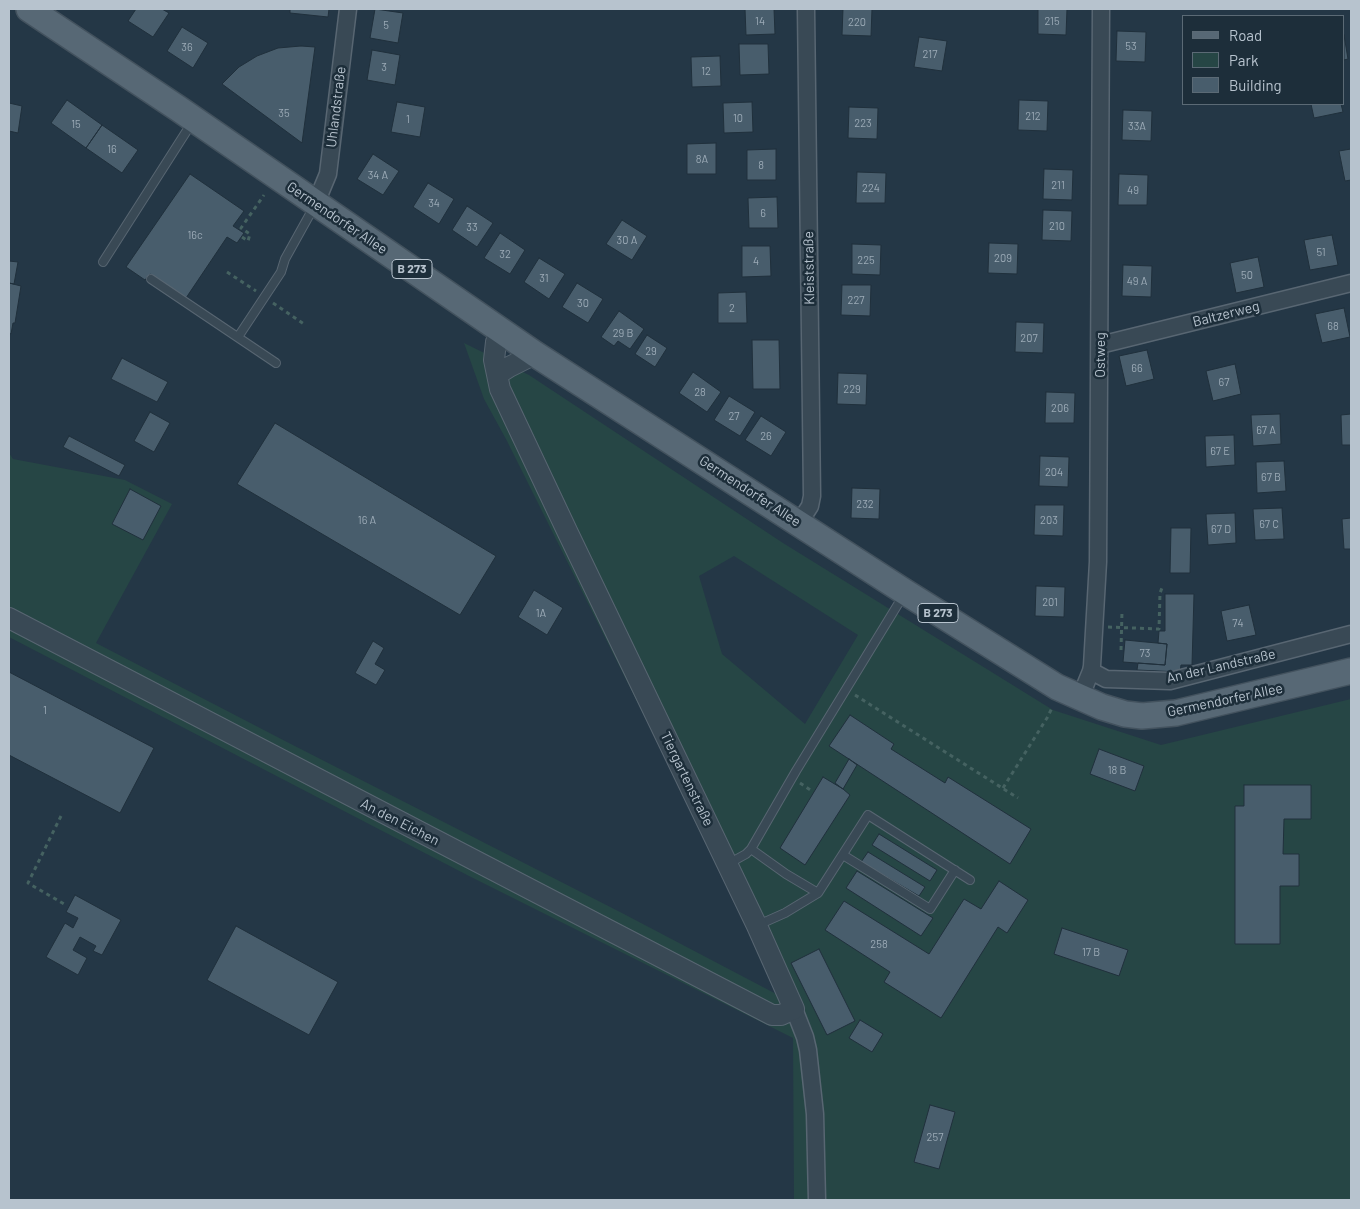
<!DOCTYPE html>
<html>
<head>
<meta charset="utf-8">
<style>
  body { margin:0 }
  #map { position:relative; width:1360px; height:1209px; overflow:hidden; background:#243746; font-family:Barlow,sans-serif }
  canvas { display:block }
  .frame { position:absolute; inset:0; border:10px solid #b7c3ce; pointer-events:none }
  .legend { position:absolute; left:1182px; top:15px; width:162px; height:90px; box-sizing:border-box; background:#1d2e3a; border:1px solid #5b6a75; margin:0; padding:6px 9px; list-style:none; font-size:15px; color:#b7c3ce }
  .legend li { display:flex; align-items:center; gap:10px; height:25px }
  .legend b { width:25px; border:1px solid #5b6a75 }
</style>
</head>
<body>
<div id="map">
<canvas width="1360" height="1209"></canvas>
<div class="frame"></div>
<ul class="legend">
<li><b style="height:6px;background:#576875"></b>Road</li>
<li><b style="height:14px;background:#264645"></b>Park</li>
<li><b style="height:14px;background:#485d6c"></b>Building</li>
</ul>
</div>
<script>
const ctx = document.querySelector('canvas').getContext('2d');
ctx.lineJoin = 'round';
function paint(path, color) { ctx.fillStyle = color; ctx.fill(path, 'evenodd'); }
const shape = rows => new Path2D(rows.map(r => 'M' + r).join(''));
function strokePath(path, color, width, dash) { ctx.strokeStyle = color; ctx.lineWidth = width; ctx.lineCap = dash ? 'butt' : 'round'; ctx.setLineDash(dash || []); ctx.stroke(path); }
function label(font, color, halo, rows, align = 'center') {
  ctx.font = font + ' Barlow,sans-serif'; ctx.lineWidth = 5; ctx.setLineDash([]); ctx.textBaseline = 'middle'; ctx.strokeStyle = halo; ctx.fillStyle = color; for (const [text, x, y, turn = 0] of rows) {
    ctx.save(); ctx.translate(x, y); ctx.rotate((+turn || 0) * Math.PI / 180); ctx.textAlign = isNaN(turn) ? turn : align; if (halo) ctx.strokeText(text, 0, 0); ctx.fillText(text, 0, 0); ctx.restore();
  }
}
paint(shape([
  [464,343,529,375,783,543,1053,710,1161,745,1351,699,1351,1200,794,1200,793,1038,469,876,9,637,9,453,13,459,125,480,172,504,96,643,287,742,622,913,780,996,776,980,507,441,484,399],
  [734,556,858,635,805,724,722,654,699,576]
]), '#264645');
const building = shape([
  [136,9,162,9,169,13,153,37,128,21,136,9],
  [290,9,329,9,328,17,290,13,290,9],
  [375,9,403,13,398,43,370,38,375,9],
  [745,9,774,9,775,34,746,35,745,9],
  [843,9,872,9,871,36,842,35,843,9],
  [1038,9,1067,9,1066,35,1038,34,1038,9],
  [182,27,208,43,193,68,167,51,182,27],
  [1117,31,1146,32,1145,62,1116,61,1117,31],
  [1344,35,1348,59,1344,60,1344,35],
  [919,37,947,41,942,71,914,67,919,37],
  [739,44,768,44,769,74,740,75,739,44],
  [301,46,315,47,302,143,222,84,239,67,257,56,278,48,301,46],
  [372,50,400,55,395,85,367,80,372,50],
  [720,56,721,86,692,87,691,57,720,56],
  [67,100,102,125,86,148,51,123,67,100],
  [1019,100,1048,101,1047,131,1018,130,1019,100],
  [397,102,425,107,420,137,391,132,397,102],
  [752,102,753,132,724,133,723,103,752,102],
  [9,103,22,106,18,133,9,131,9,103],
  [1311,104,1341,104,1343,112,1314,118,1311,104],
  [849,107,878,108,877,139,848,138,849,107],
  [1123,110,1152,111,1151,141,1122,140,1123,110],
  [102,125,138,150,122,173,86,148,102,125],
  [716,143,716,174,687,174,687,144,716,143],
  [776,149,776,180,747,180,747,150,776,149],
  [1351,149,1351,180,1345,181,1339,151,1351,149],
  [373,154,399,171,383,195,357,179,373,154],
  [1044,169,1073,170,1072,200,1043,199,1044,169],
  [857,172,886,173,885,203,856,203,857,172],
  [190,174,244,211,233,226,244,233,237,243,227,237,186,298,150,274,145,280,126,267,190,174],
  [1119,174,1148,175,1147,205,1118,205,1119,174],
  [428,183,454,199,439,224,413,207,428,183],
  [777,197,778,228,749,228,748,198,777,197],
  [467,206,493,223,477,247,452,230,467,206],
  [1043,210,1072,211,1071,241,1042,240,1043,210],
  [622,220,647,236,632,260,606,244,622,220],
  [500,233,525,250,510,274,484,258,500,233],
  [1332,235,1338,265,1310,270,1304,240,1332,235],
  [989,243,1018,244,1017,274,988,273,989,243],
  [852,244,881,245,880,275,852,274,852,244],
  [742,246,770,246,771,276,742,277,742,246],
  [1258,257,1264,287,1236,293,1230,263,1258,257],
  [539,258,565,274,549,299,524,282,539,258],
  [9,261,18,262,14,284,9,283,9,261],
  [1123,265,1152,266,1151,297,1122,296,1123,265],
  [9,283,21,286,15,323,13,323,11,334,9,333,9,283],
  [577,283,603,299,588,323,562,307,577,283],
  [842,285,871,285,870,316,841,315,842,285],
  [746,292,747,323,718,323,718,293,746,292],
  [1344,308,1350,337,1322,343,1315,314,1344,308],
  [619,311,644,329,630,349,618,341,614,346,601,337,619,311],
  [1016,322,1044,323,1043,353,1015,352,1016,322],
  [647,335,667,348,655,367,635,354,647,335],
  [752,340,779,340,780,389,753,389,752,340],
  [1147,350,1154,379,1126,386,1119,356,1147,350],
  [122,358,168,382,157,402,111,379,122,358],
  [1235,364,1241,394,1213,401,1206,371,1235,364],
  [693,372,721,392,707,412,679,393,693,372],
  [838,373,867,374,866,405,837,404,838,373],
  [1046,392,1075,393,1074,423,1045,423,1046,392],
  [729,396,755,412,740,436,714,420,729,396],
  [150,412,170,423,154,452,134,441,150,412],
  [1280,414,1281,444,1253,446,1251,415,1280,414],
  [1351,414,1351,445,1342,445,1341,415,1351,414],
  [761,416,786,432,771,456,745,440,761,416],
  [275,423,496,556,460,615,237,484,275,423],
  [1234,435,1235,465,1206,467,1205,436,1234,435],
  [69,436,125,465,119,476,63,447,69,436],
  [1040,456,1069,457,1068,487,1039,486,1040,456],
  [1284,461,1286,491,1257,493,1256,462,1284,461],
  [852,488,880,489,879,519,851,518,852,488],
  [130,489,161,506,143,540,112,524,130,489],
  [1035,505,1064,505,1063,536,1034,535,1035,505],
  [1282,508,1284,539,1255,540,1253,509,1282,508],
  [1235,513,1236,543,1208,545,1206,514,1235,513],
  [1351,518,1351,549,1344,549,1342,519,1351,518],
  [1171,528,1191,528,1190,573,1170,573,1171,528],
  [1036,586,1065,587,1064,617,1035,616,1036,586],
  [534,590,563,608,547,635,518,617,534,590],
  [1165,594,1194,594,1192,665,1181,665,1180,672,1137,670,1138,663,1165,665,1167,644,1158,643,1159,631,1165,631,1165,594],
  [1249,605,1256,635,1227,641,1221,611,1249,605],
  [1125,640,1167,644,1165,665,1123,662,1125,640],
  [373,641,384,648,375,664,385,670,376,685,355,673,373,641],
  [9,672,154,748,120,813,9,755,9,672],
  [850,715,894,744,891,749,945,783,948,777,1031,829,1010,864,829,746,850,715],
  [1099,749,1144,766,1135,791,1090,774,1099,749],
  [849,759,857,765,843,789,835,783,849,759],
  [823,777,843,789,850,795,805,865,780,848,823,777],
  [1244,785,1311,785,1311,819,1284,819,1283,854,1299,854,1299,886,1280,886,1280,944,1235,944,1235,806,1244,806,1244,785],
  [879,834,937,870,930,881,872,845,879,834],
  [868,852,925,887,919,896,861,862,868,852],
  [857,871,933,918,921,936,846,888,857,871],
  [999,881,1028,900,1007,933,998,927,941,1018,884,982,890,972,825,930,844,901,929,954,964,899,981,909,999,881],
  [75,895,121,920,102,955,93,951,96,946,80,937,73,950,87,958,78,975,46,957,65,923,73,928,78,918,66,912,75,895],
  [236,926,338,982,309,1035,207,980,236,926],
  [1062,928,1128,950,1119,976,1054,954,1062,928],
  [819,949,855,1021,827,1035,791,963,819,949],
  [860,1020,883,1034,872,1052,849,1038,860,1020],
  [930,1105,955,1112,939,1169,914,1162,930,1105]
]);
paint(building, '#485d6c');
strokePath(building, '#20303c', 1);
const service = shape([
  [103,262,193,121],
  [151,279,276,363],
  [238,337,281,272,285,259,315,205],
  [903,596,796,771,751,849,786,874,818,893,868,815,970,880],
  [843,855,930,909,955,870],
  [728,864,746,854,751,849],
  [758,925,785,913,818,893]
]);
const minor = shape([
  [316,203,328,174,348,9],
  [1100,345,1351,283],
  [799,523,810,506,812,496,806,9],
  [1091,671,1106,679,1170,681,1351,634],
  [1080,698,1091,671,1092,666,1098,562,1101,9],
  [794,1009,805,1037,808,1050,815,1114,817,1200]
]);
const tertiary = shape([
  [498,374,509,367,535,354],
  [9,618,772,1015,781,1015,794,1009,757,926,568,533,500,389,494,360,496,342,501,330]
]);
const primary = shape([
  [29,9,179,109,535,354,905,592,1057,687,1102,707,1125,714,1142,716,1176,713,1351,671]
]);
strokePath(service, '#586672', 10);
strokePath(minor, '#586672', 19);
strokePath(tertiary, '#586672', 22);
strokePath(primary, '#43525e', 28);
strokePath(shape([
  [242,237,248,241,250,234,241,228,264,195],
  [227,272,256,291],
  [273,303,304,324],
  [1108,627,1159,629,1160,593,1162,588],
  [1121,650,1122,611],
  [855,695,1018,798],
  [800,783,812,791],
  [1003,788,1047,718,1052,708],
  [61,816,28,883,64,904]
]), '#456261', 3, [4, 4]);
strokePath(service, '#394955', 8);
strokePath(minor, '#394955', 16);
strokePath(tertiary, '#394955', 20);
strokePath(primary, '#576875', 25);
label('11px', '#9baab6', null, [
  ["14",760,21],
  ["215",1052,21],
  ["220",857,22],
  ["5",386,25],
  ["53",1131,46],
  ["36",187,47],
  ["217",930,54],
  ["3",384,67],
  ["12",706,71],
  ["35",284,113],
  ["212",1033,116],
  ["10",738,118],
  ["1",408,119],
  ["223",863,123],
  ["15",76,124],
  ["33A",1137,126],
  ["16",112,149],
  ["8A",702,159],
  ["8",761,165],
  ["34 A",378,175],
  ["211",1058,185],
  ["224",871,188],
  ["49",1133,190],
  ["34",434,203],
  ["6",763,213],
  ["210",1057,226],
  ["33",472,227],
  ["16c",195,235],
  ["30 A",627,240],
  ["51",1321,252],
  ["32",505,254],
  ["209",1003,258],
  ["225",866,260],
  ["4",756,261],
  ["50",1247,275],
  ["31",544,278],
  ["49 A",1137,281],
  ["227",856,300],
  ["30",583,303],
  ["2",732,308],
  ["68",1333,326],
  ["29 B",623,333],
  ["207",1029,338],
  ["29",651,351],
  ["66",1137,368],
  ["67",1224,382],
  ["229",852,389],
  ["28",700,392],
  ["206",1060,408],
  ["27",734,416],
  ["67 A",1266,430],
  ["26",766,436],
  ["67 E",1220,451],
  ["204",1054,472],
  ["67 B",1271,477],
  ["232",865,504],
  ["16 A",367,520],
  ["203",1049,520],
  ["67 C",1269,524],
  ["67 D",1221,529],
  ["201",1050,602],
  ["1A",541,613],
  ["74",1238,623],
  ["73",1145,653],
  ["1",45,710],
  ["18 B",1117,770],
  ["258",879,944],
  ["17 B",1091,952],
  ["257",935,1137]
]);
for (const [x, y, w] of [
  [412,269,40],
  [938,613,40]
]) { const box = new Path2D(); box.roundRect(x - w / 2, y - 9.5, w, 19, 4); ctx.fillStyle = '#1d2e3a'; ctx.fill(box); strokePath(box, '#b7c3ce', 1); }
label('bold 12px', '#b7c3ce', null, [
  ["B 273",412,269],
  ["B 273",938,613]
]);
label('14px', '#b7c3ce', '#1d2e3a', [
  ["Uhlandstraße",336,107,-83],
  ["Germendorfer Allee",337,218,34],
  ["Kleiststraße",809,268,-91],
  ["Baltzerweg",1226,314,-14],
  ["Ostweg",1100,355,-90],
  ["Germendorfer Allee",750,491,33],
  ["An der Landstraße",1221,666,-13],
  ["Germendorfer Allee",1225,700,-12],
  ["Tiergartenstraße",687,779,64],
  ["An den Eichen",400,822,27]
]);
</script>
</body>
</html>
